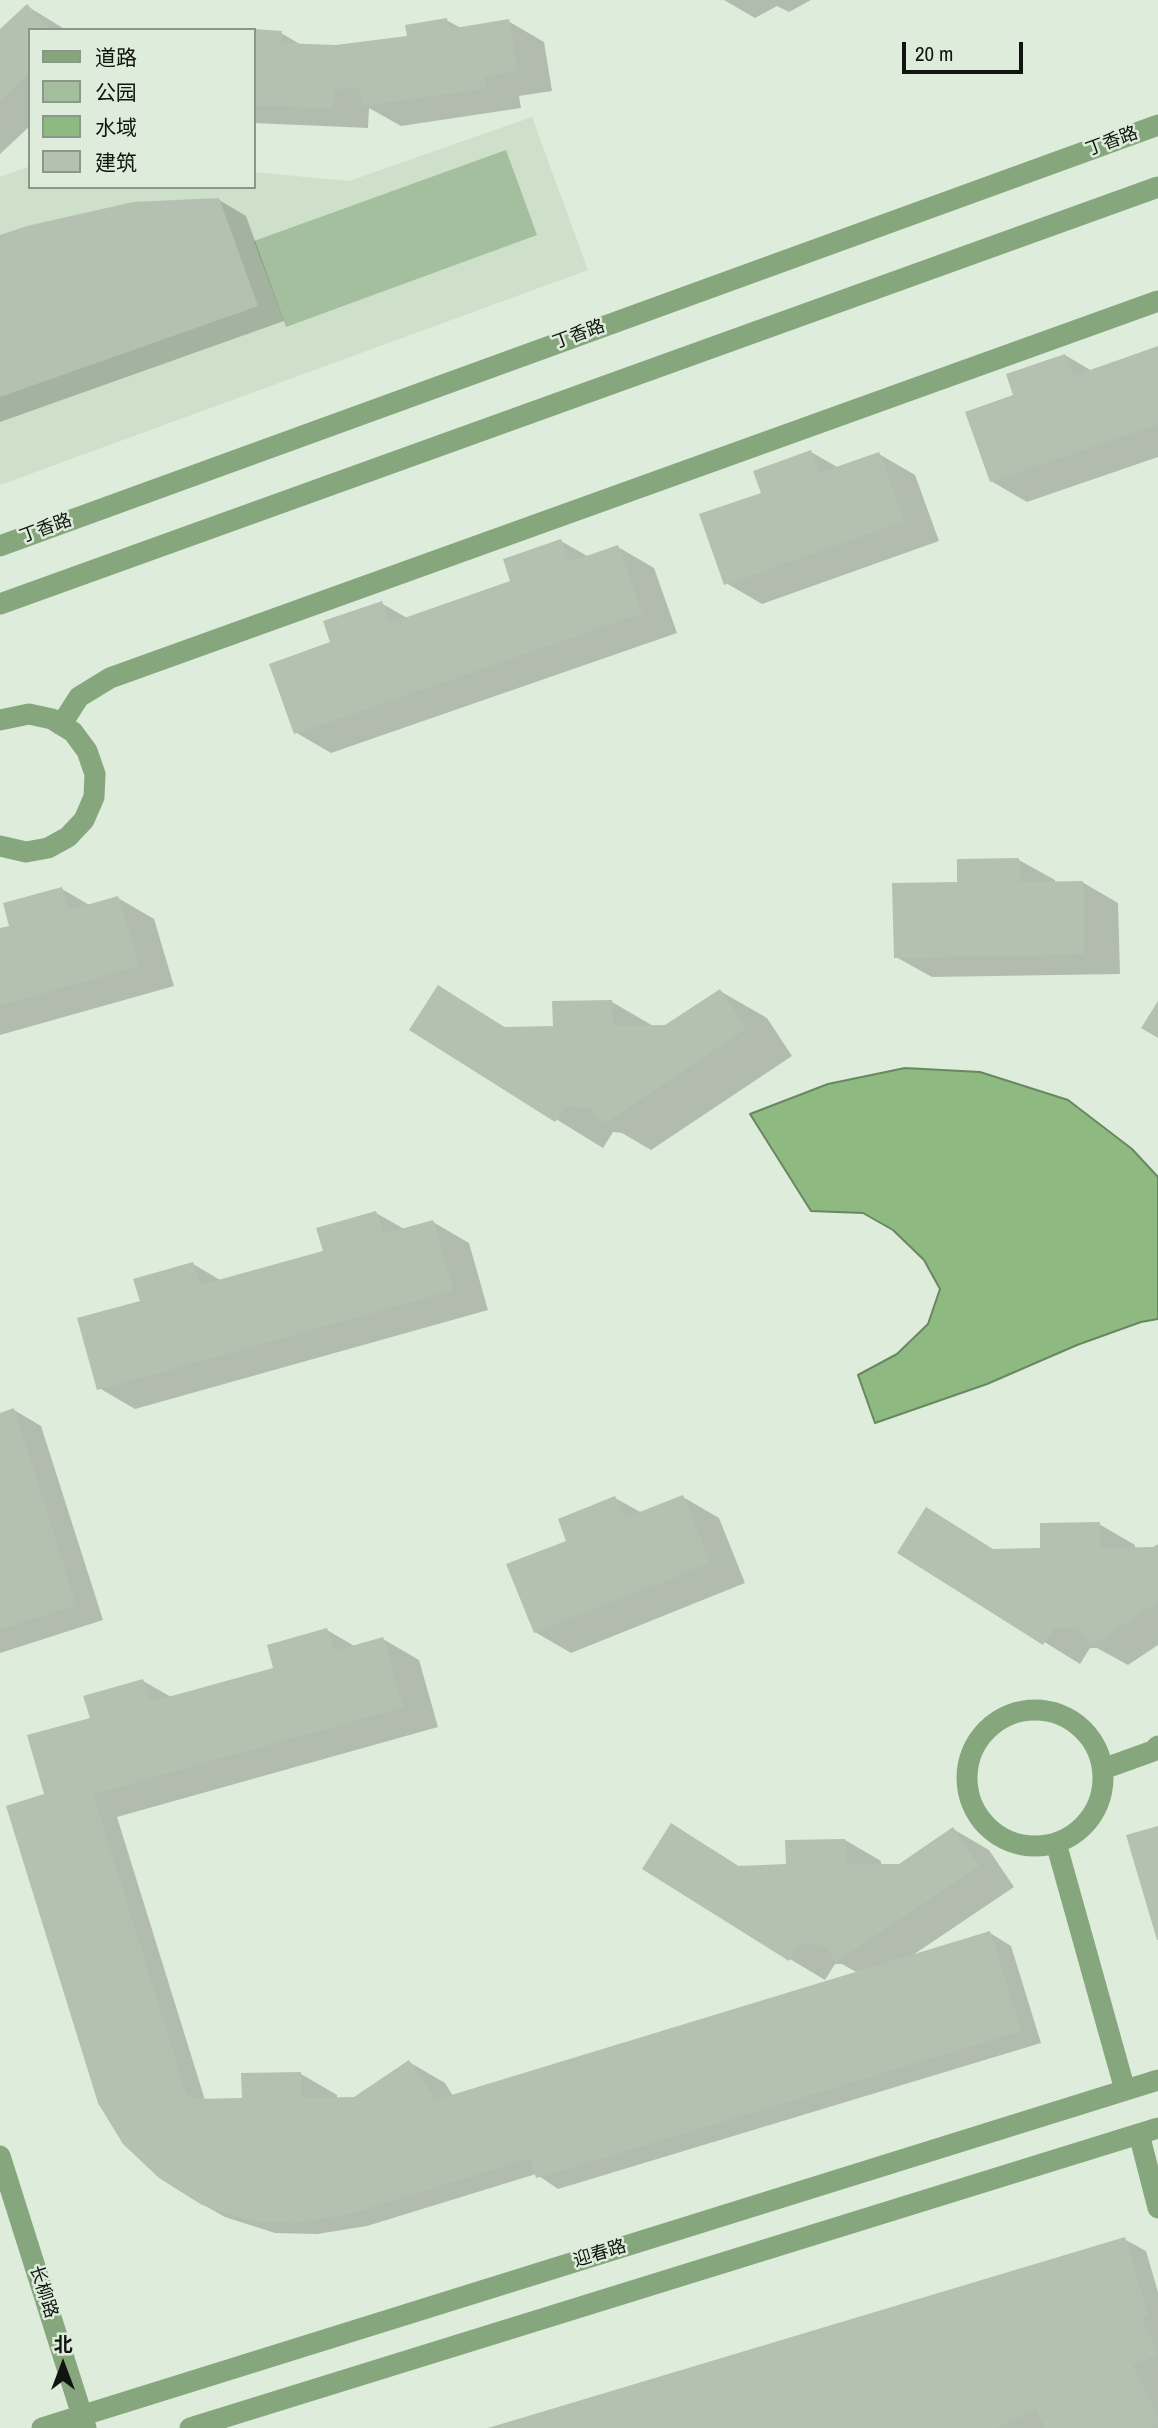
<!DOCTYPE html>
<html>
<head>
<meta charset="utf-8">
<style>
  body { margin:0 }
  #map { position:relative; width:1158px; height:2428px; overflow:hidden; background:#deecdb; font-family:"Archivo Narrow","Noto Sans SC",sans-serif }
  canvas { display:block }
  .legend { position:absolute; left:28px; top:28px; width:228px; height:161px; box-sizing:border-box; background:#deecdb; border:2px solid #8c9689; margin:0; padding:9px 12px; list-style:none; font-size:21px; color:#10150f }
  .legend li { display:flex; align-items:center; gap:14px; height:35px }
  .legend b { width:35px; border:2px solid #8c9689 }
  .north { position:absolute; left:28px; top:2330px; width:70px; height:70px; -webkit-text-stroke:5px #deecdb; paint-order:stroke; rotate:0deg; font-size:19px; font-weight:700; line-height:28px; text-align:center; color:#10150f }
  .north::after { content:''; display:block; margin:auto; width:24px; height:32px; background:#10150f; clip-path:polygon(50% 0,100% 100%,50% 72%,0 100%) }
  .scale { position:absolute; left:902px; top:42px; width:121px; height:32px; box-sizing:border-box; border:4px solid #10150f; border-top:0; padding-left:9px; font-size:21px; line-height:24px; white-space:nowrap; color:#10150f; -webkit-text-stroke:5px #deecdb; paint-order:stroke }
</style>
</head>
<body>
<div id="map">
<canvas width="1158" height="2428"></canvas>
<ul class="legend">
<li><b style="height:9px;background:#86a67d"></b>道路</li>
<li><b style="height:19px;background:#a4bf9d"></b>公园</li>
<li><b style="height:19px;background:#8eba81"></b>水域</li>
<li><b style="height:19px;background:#b4c1b0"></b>建筑</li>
</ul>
<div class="north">北</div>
<div class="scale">20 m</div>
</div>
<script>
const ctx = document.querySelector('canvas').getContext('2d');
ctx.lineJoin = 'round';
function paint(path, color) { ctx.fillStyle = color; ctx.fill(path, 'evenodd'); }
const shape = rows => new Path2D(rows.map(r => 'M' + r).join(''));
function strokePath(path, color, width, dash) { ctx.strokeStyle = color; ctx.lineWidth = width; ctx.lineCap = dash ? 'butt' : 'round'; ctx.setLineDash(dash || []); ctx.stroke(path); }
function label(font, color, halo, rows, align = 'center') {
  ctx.font = font + ' "Archivo Narrow","Noto Sans SC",sans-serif'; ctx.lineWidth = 5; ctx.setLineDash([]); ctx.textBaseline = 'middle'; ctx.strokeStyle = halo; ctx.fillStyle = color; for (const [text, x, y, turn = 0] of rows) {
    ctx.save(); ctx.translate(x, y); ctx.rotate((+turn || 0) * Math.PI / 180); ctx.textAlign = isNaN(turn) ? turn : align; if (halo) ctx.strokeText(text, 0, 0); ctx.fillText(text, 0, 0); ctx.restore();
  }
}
paint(shape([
  [532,117,588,270,0,485,0,177,30,166,30,187,254,187,254,172,349,181]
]), '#cee0c9');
paint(shape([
  [506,150,537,235,286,327,254,241]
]), '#a4bf9d');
const water = shape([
  [905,1068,980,1072,1068,1100,1132,1149,1158,1177,1158,1319,1141,1322,1077,1345,987,1384,875,1423,858,1375,897,1354,928,1324,940,1289,924,1260,893,1230,863,1213,811,1211,750,1114,828,1084,905,1068]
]);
paint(water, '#8eba81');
strokePath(water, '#68885f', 2);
paint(shape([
  [724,0,811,0,789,12,777,6,755,18],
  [27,6,66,30,30,30,30,126,0,154,0,31],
  [446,20,461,28,508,21,544,42,552,91,519,96,521,108,401,126,369,108,368,128,254,123,254,31,281,33,303,46,336,47,409,38],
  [219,200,246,216,284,321,0,422,0,237],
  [1158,348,1158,457,1027,502,991,481,1016,396,1065,355,1092,371],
  [811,452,839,468,879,454,915,475,939,541,762,604,726,583,763,494],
  [561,541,589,557,618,547,654,568,677,633,331,753,295,732,332,643,381,603,409,619,512,582],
  [1019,860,1055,880,1055,883,1082,882,1118,903,1120,974,932,977,896,957,959,884],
  [62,889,91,906,118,898,154,919,174,986,0,1035,0,930,11,927],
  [438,987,508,1029,555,1027,612,1002,655,1027,666,1027,720,991,767,1018,792,1056,651,1150,622,1133,613,1132,603,1148,411,1030],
  [376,1213,406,1230,433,1222,469,1243,488,1310,135,1409,99,1388,193,1264,222,1281,326,1252],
  [14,1410,41,1426,103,1620,0,1653,0,1415],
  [683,1497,719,1518,745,1583,571,1653,535,1632,569,1542,615,1498,642,1513],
  [1099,1524,1135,1545,1135,1549,1154,1549,1158,1546,1158,1645,1128,1665,1097,1648,1090,1648,1080,1664,899,1552,1042,1550],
  [327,1630,356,1647,383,1639,419,1660,438,1727,117,1817,205,2100,244,2100,301,2074,337,2095,337,2099,355,2098,409,2062,445,2083,453,2096,858,1973,842,1964,835,1964,825,1980,790,1959,707,1846,740,1867,788,1866,845,1840,881,1861,881,1866,899,1865,953,1829,989,1850,1014,1887,910,1957,990,1933,1011,1946,1041,2043,558,2189,536,2174,367,2226,317,2234,275,2233,225,2217,202,2204,46,1795,92,1719,143,1681,173,1698,275,1669],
  [1124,2239,1146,2251,1158,2292,1158,2428,491,2428]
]), '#0003');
paint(shape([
  [27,4,51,30,30,30,30,72,0,100,0,29],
  [447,18,449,29,509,19,517,71,484,76,486,88,363,106,360,88,334,89,333,108,254,105,254,29,282,31,281,43,336,45,407,36,405,25],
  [219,198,258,306,0,397,0,235,27,226,133,202],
  [1158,346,1158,424,990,482,965,412,1013,395,1006,374,1065,354,1073,376],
  [811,450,819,473,879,452,904,521,724,585,699,514,761,493,753,471],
  [561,539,569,562,618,545,642,613,294,734,269,664,330,642,323,621,382,601,390,623,510,581,503,559],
  [1019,858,1020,882,1083,881,1084,954,894,958,892,883,957,882,957,859],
  [62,887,69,910,118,896,139,966,0,1005,0,928,9,926,3,903],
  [438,985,504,1027,553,1026,552,1001,612,1000,613,1026,665,1025,720,989,746,1028,603,1124,592,1108,566,1106,555,1122,409,1030],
  [1158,1001,1158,1038,1141,1028],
  [376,1211,383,1234,433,1220,453,1290,97,1390,77,1318,140,1301,133,1279,193,1262,200,1285,323,1251,316,1228],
  [14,1408,76,1605,0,1629,0,1413],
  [683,1495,710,1563,534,1633,506,1564,566,1541,558,1519,615,1496,624,1518],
  [926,1507,993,1549,1040,1548,1040,1523,1100,1522,1100,1548,1153,1547,1158,1544,1158,1601,1091,1646,1079,1629,1054,1628,1043,1645,897,1553],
  [327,1628,334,1651,383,1637,403,1707,93,1794,186,2094,193,2099,242,2098,241,2073,301,2072,301,2098,354,2097,409,2060,435,2100,990,1931,1021,2031,536,2178,530,2158,345,2215,294,2223,252,2221,202,2205,159,2178,123,2144,98,2103,6,1806,44,1794,27,1735,90,1718,83,1696,143,1679,150,1702,273,1668,267,1645],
  [671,1823,738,1866,786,1864,785,1840,845,1839,846,1864,899,1864,953,1827,979,1866,836,1962,825,1945,799,1944,789,1961,642,1869],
  [1158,1826,1158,1940,1157,1940,1126,1835],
  [1125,2237,1148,2315,1141,2318,1158,2354,1133,2365,1158,2418,1158,2424,1150,2428,1045,2428,1036,2409,995,2428,488,2428]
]), '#b4c1b0');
strokePath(shape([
  [0,546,1158,125],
  [0,604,1158,187],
  [0,720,29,714,52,719,73,732,87,751,95,774,94,797,84,820,68,837,48,848,26,852,0,846],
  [61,725,79,697,110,678,1158,301],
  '967 1778a68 68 0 1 1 136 0a68 68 0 1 1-136 0Z',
  [1103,1769,1153,1751,1158,1746],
  [1056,1843,1125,2090],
  [1139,2134,1158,2208],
  [0,2156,86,2428],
  [42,2428,1158,2080],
  [190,2428,1158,2128]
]), '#86a67d', 21);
label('18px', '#10150f', '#deecdb', [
  ["丁香路",1112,142,-20],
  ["丁香路",579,335,-20],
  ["丁香路",46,529,-20],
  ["迎春路",600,2254,-17],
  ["长柳路",43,2292,72]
]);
</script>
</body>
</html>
